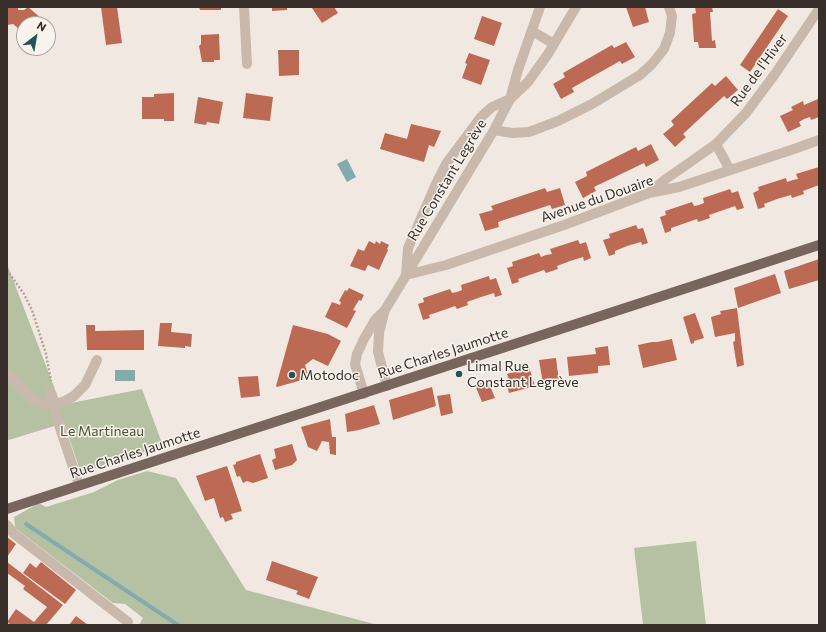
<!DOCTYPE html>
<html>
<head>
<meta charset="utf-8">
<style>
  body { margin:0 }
  #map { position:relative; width:826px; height:632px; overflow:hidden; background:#f1e9e1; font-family:Commissioner,sans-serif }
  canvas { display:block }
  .frame { position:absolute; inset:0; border:8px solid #382f2b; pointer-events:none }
  .north { position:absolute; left:16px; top:16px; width:40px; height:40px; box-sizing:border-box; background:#f9f3ed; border:1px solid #aca59f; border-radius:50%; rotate:31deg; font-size:11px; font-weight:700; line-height:16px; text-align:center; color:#382f2b }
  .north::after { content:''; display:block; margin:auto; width:14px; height:18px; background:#245556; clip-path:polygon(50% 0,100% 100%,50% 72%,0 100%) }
</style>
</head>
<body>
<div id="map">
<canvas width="826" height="632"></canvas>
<div class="frame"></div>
<div class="north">N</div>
</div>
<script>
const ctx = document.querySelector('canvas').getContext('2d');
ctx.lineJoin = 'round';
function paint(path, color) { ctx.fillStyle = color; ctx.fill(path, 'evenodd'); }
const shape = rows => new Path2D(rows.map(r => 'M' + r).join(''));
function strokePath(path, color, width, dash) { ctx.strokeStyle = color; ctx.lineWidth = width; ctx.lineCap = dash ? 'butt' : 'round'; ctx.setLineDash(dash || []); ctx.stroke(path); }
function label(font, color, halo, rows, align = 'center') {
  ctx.font = font + ' Commissioner,sans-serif'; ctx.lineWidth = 3; ctx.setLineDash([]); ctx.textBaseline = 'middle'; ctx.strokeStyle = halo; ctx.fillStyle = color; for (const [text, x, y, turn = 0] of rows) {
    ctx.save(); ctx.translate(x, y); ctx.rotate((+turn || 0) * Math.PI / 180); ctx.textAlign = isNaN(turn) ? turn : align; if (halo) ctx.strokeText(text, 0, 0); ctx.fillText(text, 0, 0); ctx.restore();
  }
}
paint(shape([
  [7,264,61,405,142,389,163,446,81,473,64,423,9,440,7,439],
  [147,471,176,478,246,590,378,625,139,625,143,618,125,604,113,603,15,528,14,517,39,503,46,507,94,492,118,480],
  [696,541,706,625,643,625,634,548]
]), '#b6c0a2');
paint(shape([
  [347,159,356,177,347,182,337,164],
  [115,370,135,370,135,381,115,381]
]), '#82acac');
strokePath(shape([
  [26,524,178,625]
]), '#82acac', 4);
paint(shape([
  [7,7,18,7,18,10,24,10,28,7,48,24,24,24,24,33,13,24,7,25],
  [101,7,117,7,122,43,106,45],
  [199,7,221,7,221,10,200,10],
  [272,7,287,7,287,10,272,11],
  [313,7,334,7,338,13,322,23,312,8],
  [626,7,645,7,649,22,633,27],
  [695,7,712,7,713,12,710,12,712,41,715,40,716,48,699,48,698,42,694,42,692,14,696,13],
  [778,9,788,16,750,72,740,65],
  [482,16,502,23,494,46,474,39],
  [219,34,220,60,214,60,214,62,202,62,199,46,201,44,201,35],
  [626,42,635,57,622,64,620,61,572,88,574,92,561,99,553,84,565,77,563,73,612,45,614,48],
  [278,50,299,50,299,75,279,76],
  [469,53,490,60,481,85,462,78,467,64,465,63],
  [726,76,738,90,727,99,724,96,683,134,686,137,675,147,663,134,674,125,671,121,712,83,715,86],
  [174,93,174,121,164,121,164,119,142,119,142,97,154,97,154,94],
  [246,93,273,97,270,121,243,118],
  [198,97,223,102,219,124,207,122,206,125,194,123],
  [818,99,819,102,819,117,811,120,810,117,804,119,799,122,801,126,788,132,780,116,793,110,791,107,803,101,804,105],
  [411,124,441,131,434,147,429,145,424,162,380,149,385,133,407,139],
  [651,144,659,160,646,167,644,163,594,187,596,191,583,198,575,182,587,176,586,172,636,147,638,151],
  [819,167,819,185,803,191,804,194,792,198,791,195,777,199,764,204,765,207,758,209,753,193,759,190,758,187,786,178,787,182,793,180,798,179,796,174],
  [545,188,547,192,560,188,565,205,552,209,550,205,510,218,498,222,499,227,485,231,479,214,493,210,491,206],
  [730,189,732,193,738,191,744,208,737,210,735,206,709,215,710,218,698,222,697,219,671,228,671,231,665,233,660,217,666,215,665,211,692,202,694,206,699,205,704,203,703,198],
  [636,225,638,229,643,228,648,243,642,245,641,242,627,246,615,251,615,254,609,256,603,240,610,238,609,234],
  [578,240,580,244,586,242,591,258,584,261,583,257,570,261,557,266,558,269,546,273,544,270,518,279,519,282,512,284,507,268,513,266,512,262,539,253,541,257,546,255,552,254,550,249],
  [369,241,375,244,376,241,380,244,381,241,389,245,387,249,388,250,379,270,368,265,365,271,350,266,358,249,364,251],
  [819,259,819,280,789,289,784,271],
  [775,274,781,293,738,308,734,288],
  [489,276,490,280,496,278,502,295,495,297,494,293,481,297,467,302,468,305,457,309,455,306,441,311,429,315,430,318,423,320,418,304,424,302,423,298,450,289,452,293,457,292,462,290,461,285],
  [349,288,364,295,361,301,359,300,353,310,356,311,347,328,325,317,332,302,340,305,341,302,339,301,345,290,347,291],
  [737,308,744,365,737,367,733,342,735,341,735,333,715,337,711,317,721,314,720,311],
  [695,313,704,338,694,341,694,343,691,344,683,317],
  [160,323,172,323,171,332,192,334,191,347,185,346,185,348,158,346],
  [86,325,95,325,95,331,144,330,144,350,87,350],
  [293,325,328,334,341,341,328,366,313,359,305,365,309,378,277,387,276,386],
  [672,339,677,360,643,368,638,345,652,342,657,342],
  [608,346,610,365,598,366,598,373,569,376,567,357,596,354,595,348],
  [556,358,559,381,543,384,539,360],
  [529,367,535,386,509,393,506,382,509,380,507,374],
  [258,376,260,396,241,398,238,377],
  [488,381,495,398,482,402,475,385],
  [432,387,436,406,393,420,389,400],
  [450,394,453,413,441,416,437,396],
  [374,405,380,424,359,430,347,432,345,414],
  [330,419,332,437,336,437,336,455,330,454,329,442,322,441,317,451,308,447,301,427],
  [292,444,297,460,292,465,275,470,272,460,276,458,274,449],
  [260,454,268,478,253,483,247,481,243,483,240,476,237,477,233,465,236,464,236,462],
  [227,466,242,511,231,514,233,519,225,522,223,517,220,518,214,498,205,501,196,476],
  [7,537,16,544,7,557],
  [272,561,318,577,309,599,296,594,298,591,266,580],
  [7,562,63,605,46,625,11,625,7,622,16,609,34,622,47,607,23,589,25,586,7,573],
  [41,562,76,590,65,604,23,573,30,563,36,568],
  [76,616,88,625,69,625]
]), '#bc6a54');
strokePath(shape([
  [7,270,24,294,32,310,46,354,51,381]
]), '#b5a397', 2.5, [2, 2]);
strokePath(shape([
  [244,7,247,64],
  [540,7,518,70,510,99,492,107,481,117,446,164,436,184,408,248,406,275,446,265,564,225,649,193,679,187,794,149,819,140],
  [532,31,554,44],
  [494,130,512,133,529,132,558,121,592,104,640,75,652,64,664,49,670,33,672,16,669,7],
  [716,144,730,170],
  [650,192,666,179,716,144,746,113,775,74,819,9],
  [384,313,379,333,378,352,387,386],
  [7,373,35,401,43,404,54,404,63,402,74,396,85,385,97,360],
  [50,392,57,419,79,485],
  [364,394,355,364,357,354,364,339,375,320,385,310,494,130,510,99,528,82,548,54,576,7],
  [7,525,13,533,128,622]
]), '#c9b9ad', 10);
strokePath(shape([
  [7,509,819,245]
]), '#78665e', 10);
strokePath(shape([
  [818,625,819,625]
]), '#382f2b', 3, [1, 3]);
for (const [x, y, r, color] of [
  [459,374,4,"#245556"],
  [292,375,4,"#245556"]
]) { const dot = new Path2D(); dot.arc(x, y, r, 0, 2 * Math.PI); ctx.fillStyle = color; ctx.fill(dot); strokePath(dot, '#f9f3ed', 1.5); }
label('14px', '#382f2b', '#f9f3ed', [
  ["Rue de l'Hiver",759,70,-54],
  ["Rue Constant Legrève",447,180,-59],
  ["Avenue du Douaire",597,199,-19],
  ["Rue Charles Jaumotte",443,353,-18],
  ["Rue Charles Jaumotte",135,453,-18]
]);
label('14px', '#382f2b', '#f9f3ed', [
  ["Limal Rue",467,366],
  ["Constant Legrève",467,382],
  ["Motodoc",300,375]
], 'left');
label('14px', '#485431', '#f9f3ed', [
  ["Le Martineau",102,431]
]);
</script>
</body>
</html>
